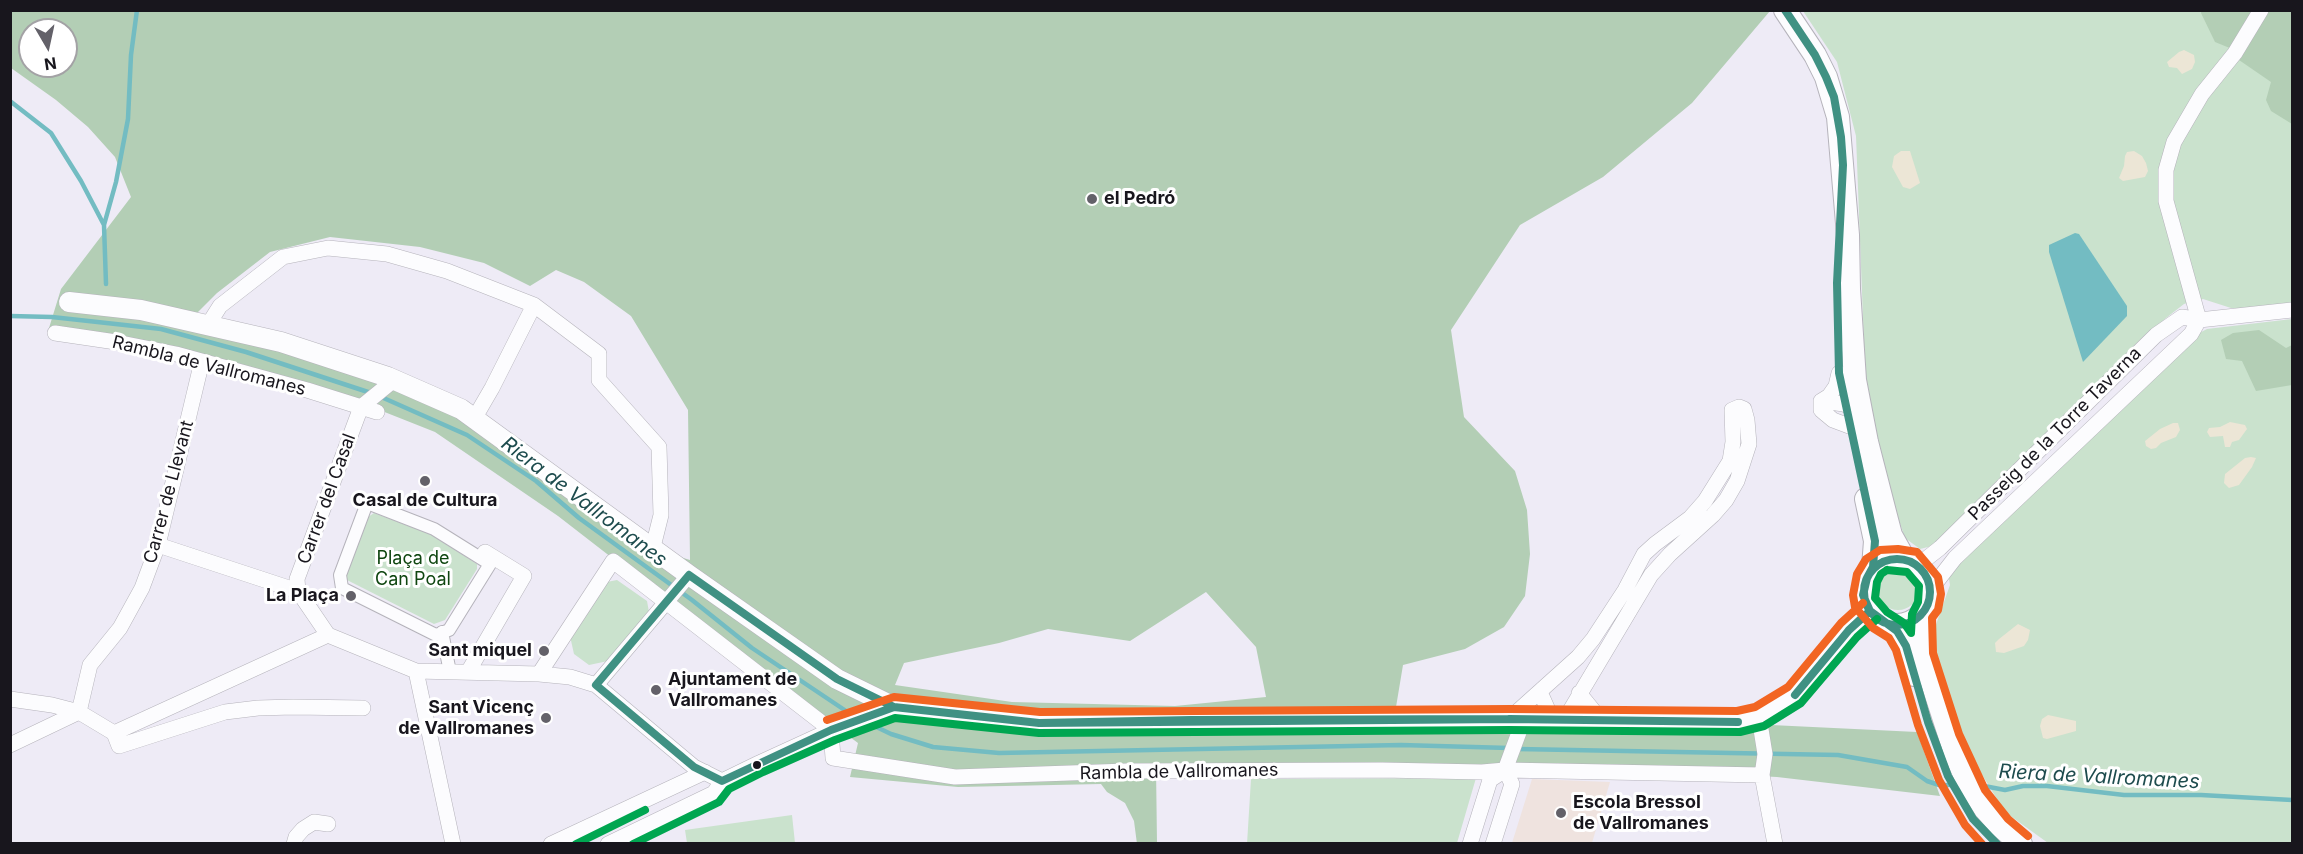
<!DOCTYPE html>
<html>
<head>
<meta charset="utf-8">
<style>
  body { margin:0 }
  #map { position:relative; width:2303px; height:854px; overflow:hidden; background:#eeebf6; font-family:Inter,sans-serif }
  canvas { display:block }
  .frame { position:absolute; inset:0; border:12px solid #18161d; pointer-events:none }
  .north { position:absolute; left:18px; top:18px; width:60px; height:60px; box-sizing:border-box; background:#fff; border:2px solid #a3a2a5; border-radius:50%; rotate:171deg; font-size:16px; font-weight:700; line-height:24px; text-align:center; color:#18161d }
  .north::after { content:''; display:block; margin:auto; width:21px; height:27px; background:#636169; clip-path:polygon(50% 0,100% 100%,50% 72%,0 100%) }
</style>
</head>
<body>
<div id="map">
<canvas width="2303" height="854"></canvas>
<div class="frame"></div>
<div class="north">N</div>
</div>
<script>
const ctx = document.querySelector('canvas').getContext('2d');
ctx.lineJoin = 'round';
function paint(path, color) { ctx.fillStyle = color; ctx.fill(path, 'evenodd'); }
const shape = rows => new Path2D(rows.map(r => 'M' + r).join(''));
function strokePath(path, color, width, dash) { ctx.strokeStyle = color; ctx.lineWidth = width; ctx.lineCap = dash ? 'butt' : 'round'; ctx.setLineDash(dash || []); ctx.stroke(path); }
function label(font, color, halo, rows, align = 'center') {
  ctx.font = font + ' Inter,sans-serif'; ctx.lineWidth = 6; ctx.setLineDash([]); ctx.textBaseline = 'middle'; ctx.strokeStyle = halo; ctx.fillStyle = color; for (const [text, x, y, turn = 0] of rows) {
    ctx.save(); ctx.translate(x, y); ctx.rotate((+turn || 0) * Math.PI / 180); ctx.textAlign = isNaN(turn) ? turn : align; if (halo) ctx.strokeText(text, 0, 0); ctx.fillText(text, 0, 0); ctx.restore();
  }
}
paint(shape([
  [1532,779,1610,782,1592,843,1512,843]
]), '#efe3df');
paint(shape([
  [1803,11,2261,11,2292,97,2292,305,2250,309,2231,308,2203,299,2184,304,2166,318,1948,534,1932,546,1920,549,1905,538,1884,477,1865,371,1856,136,1837,62],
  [2292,319,2292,843,2048,843,2005,812,1949,721,1933,633,1950,585,1948,573,2192,337,2207,329],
  [374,513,430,534,477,564,477,569,445,620,434,624,347,580,346,577,368,517],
  '1878 590a20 20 0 1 1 40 0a20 20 0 1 1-40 0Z',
  [617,580,647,601,649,612,608,661,589,665,574,654,570,636,607,582],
  [1476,778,1457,843,1247,844,1251,779],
  [792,815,795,843,687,843,685,830]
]), '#cae2cd');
paint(shape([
  [2202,10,2292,11,2292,124,2271,111,2266,100,2271,82,2239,60,2242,53,2215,42,2201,13],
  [10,11,1770,11,1692,103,1603,177,1520,225,1451,330,1464,417,1515,471,1527,510,1530,554,1525,596,1504,627,1465,649,1403,665,1396,707,1917,732,1940,796,1777,777,1522,764,1156,767,1157,843,1137,844,1134,821,1125,803,1107,792,1101,784,958,787,850,777,858,743,700,626,558,516,435,432,329,390,147,343,49,328,61,289,131,197,115,157,88,127,56,100,11,68],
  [30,30,66,30,66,66,30,66],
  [330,237,420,247,484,263,530,286,556,270,584,282,631,316,688,410,690,560,670,554,385,368,197,313,217,293,270,252],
  [1206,592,1256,647,1266,697,1175,706,1012,702,895,685,904,663,999,643,1048,629,1130,641],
  [2259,330,2286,348,2292,345,2292,385,2256,391,2242,361,2226,359,2221,340,2233,333]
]), '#b3ceb5');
paint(shape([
  [2184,50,2194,55,2195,62,2192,69,2182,74,2177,68,2169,67,2167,62,2179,52],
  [1901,151,1910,151,1920,183,1910,189,1903,187,1892,167,1894,156],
  [2134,151,2142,156,2146,163,2148,171,2145,177,2123,181,2119,178,2124,166,2125,156,2127,152],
  [2230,422,2245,425,2247,429,2239,440,2232,442,2230,447,2225,447,2223,436,2210,437,2207,432,2209,428,2220,427],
  [2173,423,2178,423,2180,430,2176,437,2161,443,2156,448,2151,449,2146,446,2145,441,2160,429],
  [2251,457,2256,458,2252,467,2239,485,2229,488,2224,483,2225,474,2245,458],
  [2018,624,2030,630,2028,640,2024,646,2004,653,1996,652,1995,643,1999,639],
  [2048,715,2076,721,2076,731,2047,739,2043,738,2040,726,2042,719]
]), '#ece6d6');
paint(shape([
  [2075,233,2079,234,2127,306,2127,316,2083,362,2049,252,2049,245]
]), '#73bcc2');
strokePath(shape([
  [10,101,51,133,81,181,104,225,106,284],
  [104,225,116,182,128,119,131,55,137,10],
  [10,316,52,317,161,329,246,352,371,393],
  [379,396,467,435,536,481,579,518,692,600,752,648,855,717],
  [866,722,891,734,933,747,999,753,1401,745,1509,748],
  [1518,749,1838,755,1907,767,1927,781,1939,785,1962,785],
  [1979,785,2005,790,2023,786,2047,786,2124,795,2201,795,2292,800]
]), '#73bcc2', 4.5);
const pedestrian = shape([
  [367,503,434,529,490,564,449,630,436,635,342,588,340,575,367,503],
  [442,632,450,672]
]);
const minor = shape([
  [2261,10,2235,53,2202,94,2174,142,2166,170,2166,201,2199,320,2292,310],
  [208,325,220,306,283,257,328,248,387,254,447,271,534,305,599,354,599,380,659,447,661,515,653,547],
  [55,333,116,342,176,354,307,390,377,412],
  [1821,401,1844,404,1860,412],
  [1821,401,1821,410,1833,420,1849,426],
  [1821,401,1829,396,1836,386,1839,373],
  [361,407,394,380],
  [474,419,492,388,534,305],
  [158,545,298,591],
  [1917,566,1940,548,2156,335,2182,317,2199,320,2191,334,1955,558,1931,589],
  [298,591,297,579,361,407],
  [298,591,328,635],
  [416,671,453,844],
  [468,672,524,576,485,552],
  [596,685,689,575],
  [1540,692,1552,719],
  [1579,693,1601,720],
  [10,699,52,705,79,712,114,733,328,635,416,671,539,674],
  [1759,717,1765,754,1762,775,1775,844],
  [1509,719,1578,657,1593,639,1625,590,1644,554,1655,544,1690,518,1705,501,1730,461,1733,442,1732,410,1739,407,1744,409,1747,420,1749,444,1737,481,1726,500,1713,515,1670,554,1651,575,1565,719],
  [114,733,119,746,225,712,258,708,293,707,363,708],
  [10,745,79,712,90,665,120,628,142,588,158,545,202,361],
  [722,781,694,767,596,685,570,677,539,674,613,561,831,730,833,758,955,777,1127,771,1382,770,1482,772,1505,770,1762,775],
  [294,844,296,837,303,829,314,822,328,824],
  [551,844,705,772],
  [608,844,714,793,722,781,759,763,831,730,894,707],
  [1470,844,1490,780,1505,770,1524,719],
  [1493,844,1512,784,1505,770]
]);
const tertiary = shape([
  [69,302,141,310,281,342,388,377,461,409,689,575,837,679,894,707,1039,723,1509,719,1738,722,1759,717,1795,695,1849,630,1870,611]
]);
const secondary = shape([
  [1785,10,1815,55,1826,77,1838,117,1848,235,1849,289,1855,380,1867,442,1886,516,1891,535,1905,560],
  [1866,499,1875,541,1873,567],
  '1864 592a33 33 0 1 1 66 0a33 33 0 1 1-66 0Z',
  [1922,615,1920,630,1923,655,1956,756,1967,781,1985,809,2000,826,2021,844],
  [1888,624,1897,631,1906,646,1914,675]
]);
strokePath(pedestrian, '#b5b3bb', 14);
strokePath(minor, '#b5b3bb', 16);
strokePath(tertiary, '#b5b3bb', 21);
strokePath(secondary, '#b5b3bb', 24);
strokePath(pedestrian, '#fcfcfe', 12);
strokePath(minor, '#fcfcfe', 15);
strokePath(tertiary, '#fcfcfe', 20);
strokePath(secondary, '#fcfcfe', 22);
strokePath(shape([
  [1785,10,1815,55,1826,77,1834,97,1841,137,1843,165,1837,283,1839,373,1875,541,1873,567,1867,578,1863,595,1870,611,1897,631,1906,646,1928,722,1948,776,1973,819,1997,844],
  '1864 592a33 33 0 1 1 66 0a33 33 0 1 1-66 0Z',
  [689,575,837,679,894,707,831,730,722,781,694,767,596,685,689,575],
  [1870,611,1849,630,1863,617,1870,611],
  [1795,695,1849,630],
  [1795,695,1849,630],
  [894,707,1039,723],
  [1509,719,1738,722],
  [1509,719,1738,722],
  [1039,723,1191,720,1509,719],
  [1039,723,1509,719]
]), '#409183', 8);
strokePath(shape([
  [1887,570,1907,572,1919,586,1918,602,1912,614,1911,633,1904,623,1887,612,1875,598,1877,582,1881,574,1887,570],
  [576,844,645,810],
  [633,844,719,802,729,789,763,772,835,740,895,718,1039,733,1509,730,1740,732,1764,726,1801,703,1857,637,1877,619]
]), '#00a651', 8);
strokePath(shape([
  [827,720,894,697,1040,712,1509,709,1737,711,1755,707,1788,687,1841,623,1863,603],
  [1982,844,1965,825,1939,780,1918,725,1896,650,1889,638,1873,628,1855,607,1853,595,1857,574,1866,559,1880,550,1898,549,1917,552,1938,577,1941,594,1938,610,1932,618,1933,653,1959,734,1985,790,2008,819,2028,836]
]), '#f26522', 8);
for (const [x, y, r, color] of [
  [1092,199,6,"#636169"],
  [425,481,6,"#636169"],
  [351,596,6,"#636169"],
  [544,651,6,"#636169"],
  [656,690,6,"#636169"],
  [546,718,6,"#636169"],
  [757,765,5,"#18161d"],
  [1561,813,6,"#636169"]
]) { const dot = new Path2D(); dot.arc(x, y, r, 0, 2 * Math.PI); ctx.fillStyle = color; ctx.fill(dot); strokePath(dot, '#fff', 2); }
label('bold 18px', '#18161d', '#fff', [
  ["el Pedró",1104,199],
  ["Casal de Cultura",425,501,"center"],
  ["La Plaça",339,596,"right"],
  ["Sant miquel",532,651,"right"],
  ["Ajuntament de",668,680],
  ["Vallromanes",668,701],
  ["Sant Vicenç",534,708,"right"],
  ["de Vallromanes",534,729,"right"],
  ["Escola Bressol",1573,803],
  ["de Vallromanes",1573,824]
], 'left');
label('18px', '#18161d', '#fff', [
  ["Rambla de Vallromanes",209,366,14],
  ["Passeig de la Torre Taverna",2055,434,-45],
  ["Carrer de Llevant",169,492,-75],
  ["Carrer del Casal",327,499,-70],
  ["Rambla de Vallromanes",1179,772,-1]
]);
label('18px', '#0f4610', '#fff', [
  ["Plaça de",413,559],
  ["Can Poal",413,580]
]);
label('italic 20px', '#1e4c4e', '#fff', [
  ["Riera de Vallromanes",584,502,37],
  ["Riera de Vallromanes",2099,777,3]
]);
</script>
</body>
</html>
